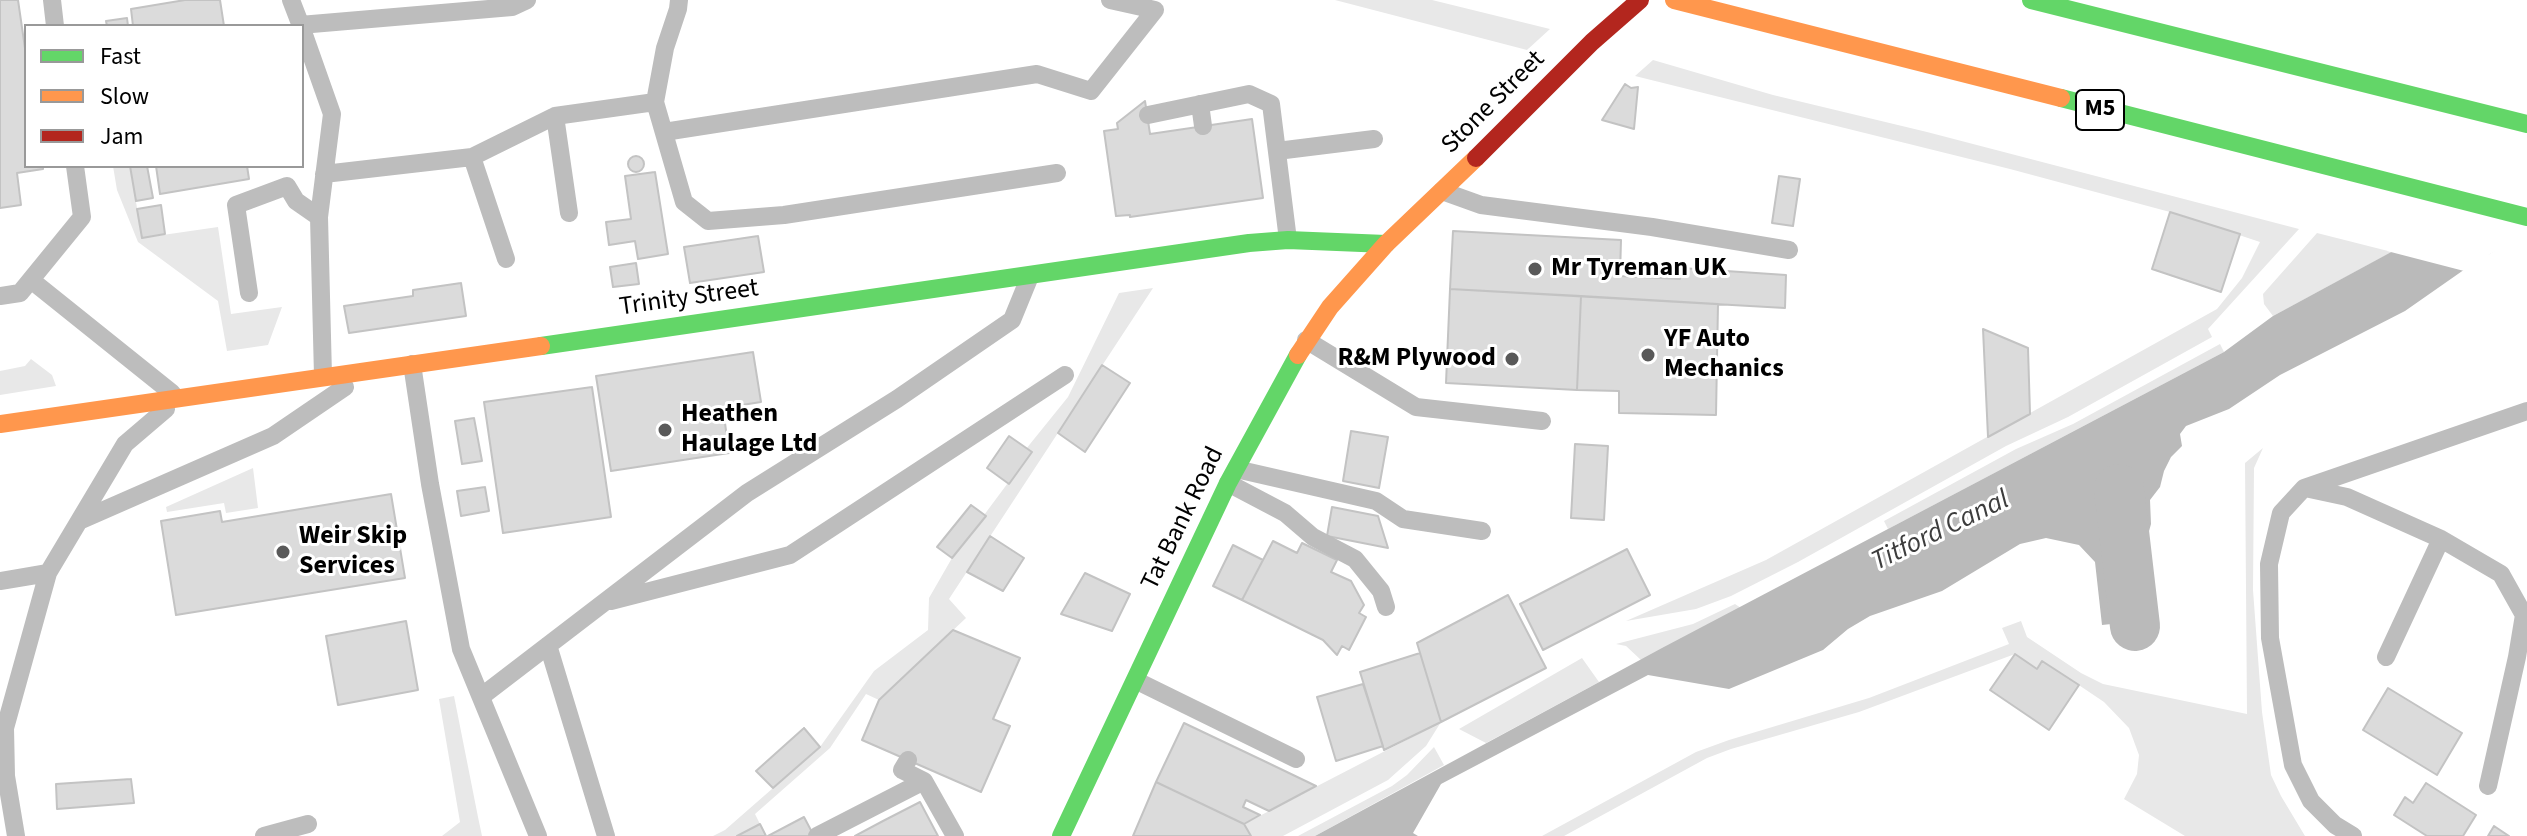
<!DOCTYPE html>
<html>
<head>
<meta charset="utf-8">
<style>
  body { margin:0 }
  #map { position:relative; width:2527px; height:836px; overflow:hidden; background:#fff; font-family:"Source Sans 3",sans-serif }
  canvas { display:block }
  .legend { position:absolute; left:24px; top:24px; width:280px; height:144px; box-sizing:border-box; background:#fff; border:2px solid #999; margin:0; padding:10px 14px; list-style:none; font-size:24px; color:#000 }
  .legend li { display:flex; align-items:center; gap:16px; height:40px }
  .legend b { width:40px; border:2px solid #999 }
</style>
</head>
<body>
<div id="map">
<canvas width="2527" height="836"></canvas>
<ul class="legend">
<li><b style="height:10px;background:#63d668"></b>Fast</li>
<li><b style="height:10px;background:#ff974d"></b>Slow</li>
<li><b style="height:10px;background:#b3261e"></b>Jam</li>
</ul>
</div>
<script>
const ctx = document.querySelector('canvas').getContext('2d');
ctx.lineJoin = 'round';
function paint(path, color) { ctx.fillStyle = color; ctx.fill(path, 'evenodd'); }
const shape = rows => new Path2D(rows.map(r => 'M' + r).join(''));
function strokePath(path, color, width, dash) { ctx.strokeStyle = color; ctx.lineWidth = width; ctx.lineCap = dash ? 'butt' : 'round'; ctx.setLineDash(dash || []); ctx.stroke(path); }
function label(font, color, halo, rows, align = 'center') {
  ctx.font = font + ' "Source Sans 3",sans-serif'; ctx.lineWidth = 6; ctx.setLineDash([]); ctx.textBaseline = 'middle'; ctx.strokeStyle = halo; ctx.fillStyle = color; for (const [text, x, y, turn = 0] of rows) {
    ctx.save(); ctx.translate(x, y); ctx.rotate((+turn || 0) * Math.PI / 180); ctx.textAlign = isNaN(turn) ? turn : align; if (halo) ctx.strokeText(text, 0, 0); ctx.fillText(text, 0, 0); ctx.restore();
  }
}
paint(shape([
  [1335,0,1432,0,1550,29,1527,50],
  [1653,60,1773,95,1927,132,2299,229,2208,329,2212,337,2068,417,2006,446,1798,562,1731,596,1696,609,1626,621,1766,560,2217,309,2242,278,2260,242,2170,212,2010,169,1635,76],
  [113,166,130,166,142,238,218,227,231,314,282,307,268,345,227,351,218,301,138,242,117,190],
  [2317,233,2392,252,2273,316,2264,304,2263,294],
  [1153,288,949,599,966,618,879,700,866,694,830,748,755,814,760,824,737,836,713,836,725,830,820,747,874,671,928,630,929,598,952,558,1031,452,1026,449,1068,397,1119,293],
  [2220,344,2224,352,1888,529,1884,521,2016,449,2073,424],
  [31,359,52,375,56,386,0,395,0,371,25,366],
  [2263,448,2254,468,2253,590,2262,712,2271,775,2281,796,2305,836,2185,836,2124,799,2137,774,2139,755,2129,728,2104,702,2043,661,2037,669,2015,654,1859,712,1731,749,1707,758,1564,836,1542,836,1696,752,1729,740,1869,698,2009,644,2002,628,2021,621,2027,637,2081,673,2103,684,2247,714,2245,463],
  [253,468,258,508,226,513,224,503,167,512,166,507],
  [1735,604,1741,608,1641,660,1626,646,1616,644,1693,624],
  [1582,658,1599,682,1486,743,1459,729],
  [454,696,478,817,482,836,442,836,460,822,439,699],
  [1441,722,1426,746,1388,780,1283,836,1251,836,1244,824],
  [1434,747,1444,765,1315,836,1298,836,1392,786,1407,775]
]), '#e8e8e8');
paint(shape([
  [2519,236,2468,267,2405,311,2280,375,2229,409,2186,426,2180,434,2182,446,2171,457,2164,471,2160,487,2150,500,2151,524,2146,542,2136,550,2112,559,2111,566,2118,578,2121,592,2123,608,2121,623,2102,625,2095,562,2079,545,2046,538,2020,544,1942,591,1870,616,1848,629,1823,650,1729,689,1648,675,1441,784,1413,833,1418,836,1315,836,1662,648,2224,352,2273,316,2395,250]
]), '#bababa');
paint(shape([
  [1872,0,2026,0,2527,122,2527,241,2519,240,2490,254,2468,272,2387,251,2401,237,2399,231,2392,227,2053,130]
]), '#fff');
strokePath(shape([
  [2119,489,2135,626]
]), '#bababa', 50);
const building = shape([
  [0,0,18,0,26,55,26,166,43,166,43,169,17,173,21,205,0,208,0,0],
  [185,0,220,0,224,26,133,26,131,9,185,0],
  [127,18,128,26,107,26,106,21,127,18],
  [1625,84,1631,88,1638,87,1634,129,1602,120,1625,84],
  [1145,101,1150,134,1252,119,1263,198,1130,217,1130,215,1116,216,1104,131,1118,129,1117,123,1145,101],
  '628 164a8 8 0 1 1 16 0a8 8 0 1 1-16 0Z',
  [130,166,147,166,153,198,136,201,130,166],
  [156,166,247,166,249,179,160,194,156,166],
  [655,172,668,254,638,259,635,241,609,245,606,222,631,219,625,176,655,172],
  [1779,176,1800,179,1793,226,1772,223,1779,176],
  [161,205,165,234,142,238,137,209,161,205],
  [2170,212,2240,234,2221,292,2152,269,2170,212],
  [1453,231,1621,240,1620,276,1680,279,1681,268,1786,275,1785,308,1450,289,1453,231],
  [758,236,764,272,690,283,684,247,758,236],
  [636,263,639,284,613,287,610,267,636,263],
  [461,283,466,316,349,333,344,306,413,296,413,290,461,283],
  [1450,289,1581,296,1577,390,1446,383,1450,289],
  [1581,296,1718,304,1716,415,1619,413,1619,391,1577,390,1581,296],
  [1983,329,2028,348,2030,414,1988,437,1983,329],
  [753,352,761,402,723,408,729,453,611,471,596,376,753,352],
  [1102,365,1130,383,1085,452,1058,433,1102,365],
  [592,387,611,517,503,533,484,402,592,387],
  [474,418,482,461,462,464,455,421,474,418],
  [1351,431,1388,437,1379,488,1343,481,1351,431],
  [1009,436,1032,452,1009,484,987,468,1009,436],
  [1575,444,1608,446,1604,520,1571,518,1575,444],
  [485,487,489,511,461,516,457,491,485,487],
  [391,494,405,578,176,615,161,521,220,511,222,522,391,494],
  [971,505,986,516,952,558,937,547,971,505],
  [1332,507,1378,516,1388,548,1327,536,1332,507],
  [990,536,1024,558,1003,591,967,572,990,536],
  [1273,541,1297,553,1302,543,1337,560,1331,572,1351,581,1364,605,1359,613,1366,617,1349,650,1342,646,1337,655,1323,640,1242,600,1273,541],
  [1233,545,1263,560,1242,600,1213,586,1233,545],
  [1627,549,1650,595,1543,650,1520,604,1627,549],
  [1085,573,1130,594,1112,631,1061,614,1085,573],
  [1508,595,1546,668,1441,722,1417,643,1508,595],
  [406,621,418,690,338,705,326,636,406,621],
  [953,630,1020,658,993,719,1010,726,981,792,862,740,879,700,953,630],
  [1420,653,1441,722,1384,750,1360,672,1420,653],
  [2015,654,2037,669,2042,661,2079,685,2049,730,1990,690,2015,654],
  [1363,684,1383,746,1336,761,1317,697,1363,684],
  [2388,688,2462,733,2437,775,2363,730,2388,688],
  [1184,723,1264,761,1316,786,1269,811,1246,800,1243,807,1260,815,1244,824,1156,782,1184,723],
  [804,728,820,747,773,788,756,771,804,728],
  [131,779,134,803,57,809,56,784,131,779],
  [1156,782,1244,824,1251,836,1133,836,1156,782],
  [2426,783,2476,815,2463,836,2427,836,2394,815,2405,797,2413,803,2426,783],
  [920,802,938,836,855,836,883,821,920,802],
  [804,817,814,836,768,836,804,817],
  [760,824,766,836,737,836,760,824],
  [2494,826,2509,836,2488,836,2494,826]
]);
paint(building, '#dbdbdb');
strokePath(building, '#c3c3c3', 2);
strokePath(shape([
  [52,0,55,26],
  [291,0,301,26],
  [300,25,512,7,527,0],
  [302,29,332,114,319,217],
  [655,102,665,48,678,9,679,0],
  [1200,104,1203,126],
  [1148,115,1249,94,1271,104,1288,240],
  [555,116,569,213],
  [664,132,1037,74,1091,91,1155,10,1110,0],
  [1277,151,1374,139],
  [472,157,506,259],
  [324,174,472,157,555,116,655,102,684,202,708,221,784,215,1057,173],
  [1442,191,1481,205,1652,227,1789,250],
  [31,280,172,393],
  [249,293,236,205,287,186,296,201,319,217,323,376],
  [0,296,20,293,82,217,75,166],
  [1306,340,1416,407,1542,421],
  [412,364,430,484,461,649,538,836],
  [1236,469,1376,501,1403,519,1482,531],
  [1228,483,1285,513,1313,537,1355,559,1381,591,1386,607],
  [2305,488,2347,497,2441,539,2501,574,2524,615,2517,657,2488,786],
  [79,521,273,436,345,387],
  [0,581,48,573],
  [611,601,790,555,1065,375],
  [548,645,606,836],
  [2386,657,2441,539],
  [1137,681,1296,759],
  [482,696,747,493,897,399,1012,320,1030,276],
  [908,760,902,770,924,781,955,836],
  [16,836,6,776,5,728,48,573,125,444,166,409],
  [264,836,308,824],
  [817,836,924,781],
  [2353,836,2335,825,2311,801,2293,765,2270,638,2269,564,2281,513,2304,488,2527,411]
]), '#bdbdbd', 18);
strokePath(shape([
  [2031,0,2527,124],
  [2061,98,2527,217],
  [541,346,1249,243,1288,240,1386,244],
  [1061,836,1228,483,1298,355]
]), '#63d668', 18);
strokePath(shape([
  [1674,0,2061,98],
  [1298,355,1330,307,1386,244,1476,158],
  [0,424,541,346]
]), '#ff974d', 18);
strokePath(shape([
  [1476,158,1592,42,1640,0]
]), '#b3261e', 18);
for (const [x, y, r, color] of [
  [1535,269,8,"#595959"],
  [1648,355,8,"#595959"],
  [1512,359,8,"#595959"],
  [665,430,8,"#595959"],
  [283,552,8,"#595959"]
]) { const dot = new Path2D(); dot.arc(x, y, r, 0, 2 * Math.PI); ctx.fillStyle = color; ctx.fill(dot); strokePath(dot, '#fff', 3); }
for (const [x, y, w] of [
  [2100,110,48]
]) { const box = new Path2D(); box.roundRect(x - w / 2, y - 20, w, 40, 6); ctx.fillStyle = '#fff'; ctx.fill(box); strokePath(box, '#000', 2); }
label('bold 24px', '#000', null, [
  ["M5",2100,110]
]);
label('26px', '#000', '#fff', [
  ["Stone Street",1494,103,-45],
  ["Trinity Street",689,299,-8],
  ["Tat Bank Road",1184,519,-64]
]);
label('bold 26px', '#000', '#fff', [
  ["Mr Tyreman UK",1551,269],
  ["YF Auto",1664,340],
  ["Mechanics",1664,370],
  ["R&M Plywood",1496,359,"right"],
  ["Heathen",681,415],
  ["Haulage Ltd",681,445],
  ["Weir Skip",299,537],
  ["Services",299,567]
], 'left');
label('italic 28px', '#3d3d3d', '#fff', [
  ["Titford Canal",1941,532,-26]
]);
</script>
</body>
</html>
